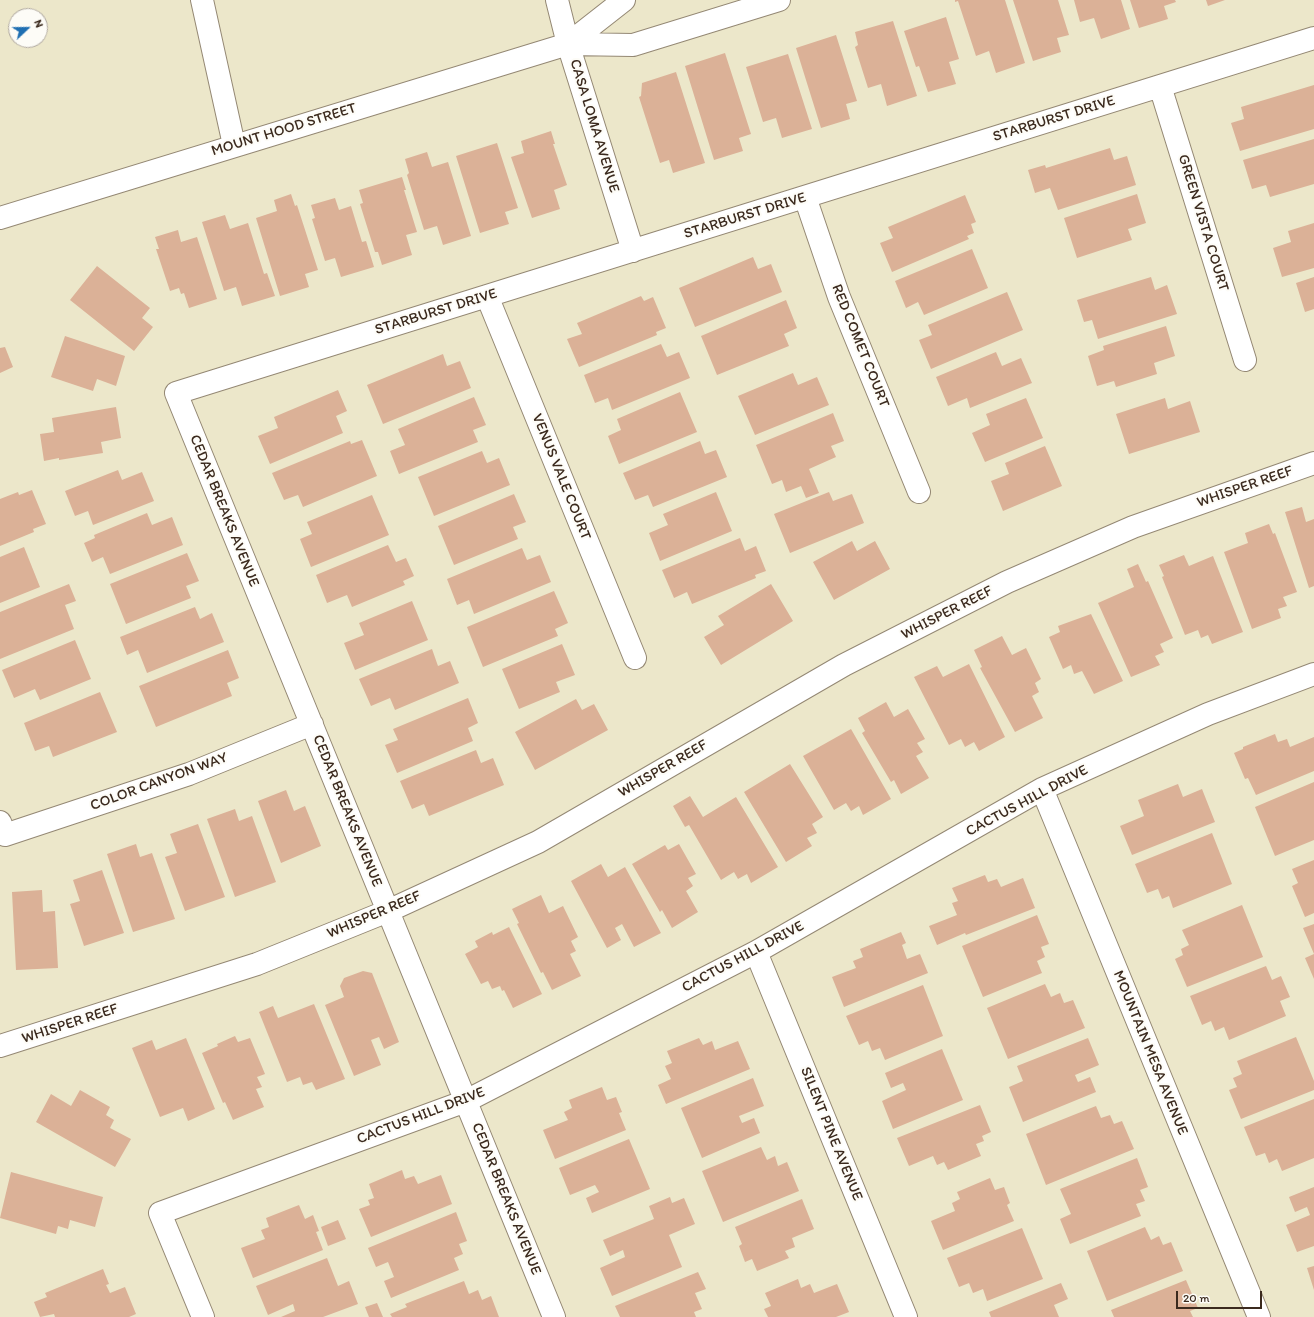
<!DOCTYPE html>
<html>
<head>
<meta charset="utf-8">
<style>
  body { margin:0 }
  #map { position:relative; width:1314px; height:1317px; overflow:hidden; background:#ece7ca; font-family:Itim,sans-serif }
  canvas { display:block }
  .north { position:absolute; left:8px; top:8px; width:40px; height:40px; box-sizing:border-box; background:#fdfcf7; border:1px solid #afa8a0; border-radius:50%; rotate:68deg; font-size:11px; font-weight:700; line-height:16px; text-align:center; color:#3b2a1e }
  .north::after { content:''; display:block; margin:auto; width:14px; height:18px; background:#1f6fb2; clip-path:polygon(50% 0,100% 100%,50% 72%,0 100%) }
  .scale { position:absolute; left:1176px; top:1291px; width:86px; height:18px; box-sizing:border-box; border:2px solid #3b2a1e; border-top:0; padding-left:5px; font-size:12px; line-height:14px; white-space:nowrap; color:#3b2a1e; -webkit-text-stroke:3px #fdfcf7; paint-order:stroke }
</style>
</head>
<body>
<div id="map">
<canvas width="1314" height="1317"></canvas>
<div class="north">N</div>
<div class="scale">20 m</div>
</div>
<script>
const ctx = document.querySelector('canvas').getContext('2d');
ctx.lineJoin = 'round';
function paint(path, color) { ctx.fillStyle = color; ctx.fill(path, 'evenodd'); }
const shape = rows => new Path2D(rows.map(r => 'M' + r).join(''));
function strokePath(path, color, width, dash) { ctx.strokeStyle = color; ctx.lineWidth = width; ctx.lineCap = dash ? 'butt' : 'round'; ctx.setLineDash(dash || []); ctx.stroke(path); }
function label(font, color, halo, rows, align = 'center') {
  ctx.font = font + ' Itim,sans-serif'; ctx.lineWidth = 4; ctx.setLineDash([]); ctx.textBaseline = 'middle'; ctx.strokeStyle = halo; ctx.fillStyle = color; for (const [text, x, y, turn = 0] of rows) {
    ctx.save(); ctx.translate(x, y); ctx.rotate((+turn || 0) * Math.PI / 180); ctx.textAlign = isNaN(turn) ? turn : align; if (halo) ctx.strokeText(text, 0, 0); ctx.fillText(text, 0, 0); ctx.restore();
  }
}
paint(shape([
  [955,0,1005,0,1025,63,996,73,989,51,976,56,958,1,955,2],
  [1013,0,1058,0,1069,35,1057,38,1061,52,1033,61],
  [1074,0,1121,0,1130,29,1101,39,1094,18,1080,22],
  [1130,0,1175,0,1176,2,1164,6,1168,19,1139,28],
  [1206,0,1225,0,1208,6],
  [946,17,959,59,949,62,956,84,928,92,919,66,916,67,904,31],
  [893,21,917,96,887,106,881,84,868,88,855,47,858,45,855,32],
  [836,35,857,101,846,104,850,119,821,128,796,48],
  [725,53,751,134,739,138,743,151,714,160,685,66],
  [788,54,812,129,782,138,776,118,763,122,746,67],
  [676,72,705,163,673,173,669,160,660,163,639,97,641,96,642,83],
  [1314,85,1314,129,1240,151,1231,123,1244,119,1241,107],
  [551,131,555,144,553,144,567,185,554,190,560,209,532,218,511,157,524,153,521,141],
  [1314,139,1314,184,1270,197,1266,185,1252,189,1243,160],
  [497,143,518,208,505,212,509,224,480,233,456,156],
  [1110,148,1114,160,1127,156,1136,185,1058,210,1050,188,1035,193,1028,170,1045,165,1046,168],
  [427,152,432,167,448,162,471,236,443,245,437,226,424,230,407,175,409,173,405,159],
  [402,177,406,190,404,190,417,232,406,235,412,255,382,265,378,252,375,252,360,204,363,203,359,190],
  [291,194,295,206,297,205,318,270,305,274,309,287,280,296,256,218,277,211,274,200],
  [1137,194,1146,223,1128,229,1132,240,1077,258,1064,218],
  [965,195,976,222,971,224,974,233,967,236,969,239,892,272,880,243,893,238,888,227],
  [335,198,339,210,351,206,362,242,366,241,374,267,341,277,335,258,325,261,312,219,315,218,311,205],
  [225,215,230,229,248,223,264,274,267,273,275,296,242,306,236,287,224,291,202,222],
  [1314,223,1314,268,1282,277,1273,248,1291,242,1288,231],
  [178,230,181,242,197,237,217,299,189,308,184,293,181,294,179,288,170,291,156,249,159,249,155,237],
  [972,249,988,288,924,315,918,302,906,308,895,281],
  [753,257,758,269,771,264,782,292,695,327,679,288],
  [97,266,150,308,142,318,153,327,134,351,70,300],
  [1151,277,1155,290,1167,285,1177,314,1098,339,1092,320,1084,322,1077,300],
  [1314,277,1314,309,1305,312,1296,283],
  [1007,292,1023,330,931,369,919,340,932,335,928,325],
  [641,296,644,301,653,297,666,328,656,332,657,335,579,367,567,339,582,334,577,323],
  [786,300,797,328,784,334,789,346,717,375,701,336],
  [1166,326,1175,356,1154,363,1157,374,1116,387,1114,381,1097,386,1088,356,1104,350,1103,346],
  [65,336,125,356,116,386,97,379,93,391,51,377],
  [661,344,667,357,679,352,690,378,612,410,608,398,595,403,584,375],
  [5,347,13,367,0,373,0,348],
  [996,352,1002,366,1021,358,1032,383,970,408,967,398,948,406,936,377],
  [443,354,447,366,460,361,471,388,383,424,367,385],
  [793,373,798,385,817,377,829,405,755,435,738,396],
  [338,390,347,411,336,416,343,433,270,464,258,436,278,428,274,417],
  [680,392,697,432,619,464,608,436,621,430,617,419],
  [474,397,486,425,473,430,478,442,399,474,390,451,405,445,398,429],
  [1026,398,1043,438,985,462,972,433,990,425,986,414],
  [1165,398,1168,409,1190,401,1200,432,1129,454,1116,414],
  [116,407,121,438,101,442,103,453,59,460,59,458,44,461,40,434,54,432,52,418],
  [833,413,844,441,831,446,836,457,809,469,819,493,806,498,801,486,786,492,782,480,772,484,756,445],
  [362,440,377,476,303,507,298,495,284,500,272,473,350,441,351,444],
  [700,441,705,454,716,450,727,477,653,507,648,495,635,500,623,473],
  [1045,446,1062,486,1003,511,991,481,1009,474,1005,463],
  [482,451,487,463,499,458,510,485,434,516,418,477],
  [118,470,122,480,142,472,154,501,93,525,88,511,75,516,65,491],
  [32,490,46,524,33,529,34,532,0,546,0,499,18,492,19,495],
  [716,492,732,531,660,561,649,533,668,525,663,514],
  [829,492,833,501,852,494,864,523,790,553,774,514],
  [514,494,526,522,513,527,518,539,454,565,438,526],
  [372,495,389,535,311,567,300,539,312,534,307,522],
  [1302,507,1306,522,1314,519,1314,586,1309,588,1285,512],
  [147,513,152,525,172,517,183,545,110,574,103,557,92,562,84,543,95,538,94,535],
  [1269,524,1273,534,1275,533,1297,592,1283,597,1287,606,1278,609,1281,618,1252,629,1224,552,1248,543,1245,533],
  [740,538,745,551,756,546,766,571,755,575,756,578,692,604,687,592,674,598,662,570],
  [852,541,857,551,875,541,890,569,834,600,813,562],
  [388,545,396,562,406,558,414,576,403,581,405,585,352,607,347,595,327,603,316,575],
  [24,547,40,587,0,603,0,557],
  [522,548,527,560,540,555,551,582,474,614,469,600,457,605,447,579],
  [187,553,199,581,186,586,191,598,126,624,110,584],
  [1184,555,1189,566,1213,556,1243,632,1212,644,1208,635,1201,638,1198,630,1185,635,1162,577,1164,576,1159,565],
  [1138,564,1146,582,1148,581,1173,638,1160,644,1164,652,1155,656,1160,665,1131,677,1098,603,1134,587,1127,569],
  [69,584,76,601,65,605,74,629,0,659,0,612],
  [771,584,793,621,721,665,704,637,724,625,718,616],
  [554,591,568,623,555,629,558,636,483,667,467,627],
  [412,601,428,640,355,670,344,643,364,635,359,623],
  [195,607,200,619,212,613,224,642,147,673,138,650,127,655,120,637],
  [1091,614,1123,681,1094,694,1082,671,1074,674,1071,665,1063,669,1049,637,1060,632,1058,626],
  [1002,636,1012,655,1026,648,1041,679,1035,683,1039,692,1032,696,1043,718,1015,732,980,668,982,667,974,650],
  [75,640,91,679,40,700,35,689,14,698,2,670],
  [562,644,575,675,556,682,560,692,519,709,502,669],
  [432,649,438,666,450,661,459,683,395,710,390,698,371,706,359,679],
  [228,650,239,678,227,683,232,696,156,727,139,686],
  [969,664,1005,737,979,751,974,742,965,747,961,739,949,745,914,677,937,666,943,677],
  [100,692,117,732,53,757,49,746,35,751,24,723],
  [468,698,478,723,468,728,473,741,397,773,385,745,398,740,393,729],
  [576,699,582,710,594,704,608,730,535,770,515,732],
  [886,702,894,717,908,709,925,739,917,743,923,752,916,756,929,778,901,794,894,780,891,782,862,733,865,731,858,718],
  [851,729,891,799,863,815,859,806,851,811,846,803,834,810,803,756],
  [1275,734,1278,742,1287,739,1290,747,1314,737,1314,771,1256,795,1248,778,1245,779,1234,753,1243,749,1243,747],
  [476,750,481,763,493,758,504,785,429,816,424,804,412,809,400,781],
  [790,764,823,817,812,824,817,833,807,838,812,846,786,862,744,792],
  [1314,782,1314,840,1275,856,1255,807],
  [1178,784,1183,797,1202,789,1215,822,1132,855,1120,826,1144,816,1138,800],
  [286,790,294,811,305,806,321,846,281,863,258,801],
  [690,796,703,817,736,797,778,867,751,883,747,874,738,879,734,872,721,880,689,825,685,827,673,806],
  [235,809,239,821,252,816,276,882,235,897,207,819],
  [198,824,225,897,185,911,165,857,177,853,170,834],
  [1212,833,1232,884,1173,908,1169,896,1162,899,1158,889,1147,893,1135,864],
  [136,844,140,857,152,853,175,919,133,932,107,854],
  [679,844,696,874,688,878,693,886,686,891,698,912,672,928,662,910,660,912,632,864,665,845,668,850],
  [1314,860,1314,913,1305,917,1292,886,1298,883,1292,869],
  [601,864,608,877,625,867,661,933,634,947,622,924,615,928,621,940,607,948,571,881],
  [102,870,124,933,84,946,70,904,80,901,73,880],
  [985,875,988,882,997,879,1001,887,1023,878,1035,908,966,935,965,933,937,945,929,926,957,915,952,903,958,901,952,888],
  [42,890,43,912,55,911,58,968,16,970,12,892],
  [541,895,549,913,563,906,578,937,571,941,576,951,570,954,581,976,552,990,543,972,541,973,517,924,519,923,512,909],
  [1242,905,1263,957,1187,987,1175,959,1183,955,1181,949,1189,945,1182,930],
  [1037,915,1049,944,1041,947,1045,957,1037,961,1042,973,983,997,962,946],
  [1314,924,1314,979,1305,958,1314,954,1303,928],
  [509,927,542,994,513,1008,504,990,502,991,500,986,492,989,488,981,481,984,465,954,478,947,475,941,492,932,493,935],
  [901,932,906,943,902,945,907,959,920,954,928,973,844,1007,832,977,856,968,853,961,863,957,860,949],
  [1266,966,1272,980,1281,976,1290,997,1280,1001,1286,1016,1229,1040,1224,1027,1215,1031,1211,1021,1202,1025,1190,996],
  [363,971,372,973,399,1042,384,1049,379,1037,371,1040,381,1065,354,1076,325,1005,344,997,340,986,344,978],
  [1045,984,1051,997,1060,993,1064,1003,1073,1000,1085,1028,1008,1059,987,1008],
  [923,985,943,1036,885,1060,880,1048,872,1051,868,1041,859,1045,846,1016],
  [314,1004,345,1079,316,1090,312,1082,303,1085,300,1077,287,1082,259,1012,273,1006,278,1018],
  [235,1036,238,1042,250,1038,265,1074,257,1077,262,1087,256,1089,264,1107,233,1120,225,1102,223,1103,202,1053,218,1046,217,1044],
  [1296,1037,1314,1081,1314,1090,1241,1119,1229,1090,1237,1087,1233,1078,1242,1074,1237,1061],
  [186,1038,215,1109,188,1121,183,1108,160,1117,132,1048,152,1040,156,1050],
  [699,1038,703,1045,712,1041,715,1050,738,1041,750,1069,666,1104,658,1085,671,1079,665,1066,672,1063,667,1051],
  [1088,1038,1099,1065,1075,1075,1078,1082,1090,1077,1096,1092,1023,1122,1009,1087,1023,1081,1017,1066],
  [942,1049,963,1100,893,1129,882,1101,906,1090,903,1083,891,1088,885,1073],
  [753,1078,764,1106,739,1116,742,1123,754,1118,760,1133,702,1158,681,1108],
  [602,1087,607,1100,616,1097,622,1112,619,1113,626,1130,555,1159,543,1130,568,1120,564,1112,572,1108,569,1100],
  [80,1090,110,1107,106,1115,114,1120,110,1128,131,1139,115,1167,36,1122,51,1094,71,1106],
  [1314,1099,1314,1158,1282,1171,1277,1159,1269,1163,1265,1153,1256,1156,1244,1127],
  [980,1105,991,1132,982,1136,984,1141,976,1144,981,1156,948,1170,944,1162,937,1165,933,1156,909,1166,897,1138],
  [1096,1106,1101,1118,1110,1115,1114,1124,1122,1121,1134,1149,1046,1185,1026,1134],
  [629,1139,650,1189,592,1213,586,1198,599,1192,595,1185,570,1195,559,1168],
  [761,1147,767,1160,775,1156,778,1166,787,1162,799,1191,723,1222,702,1171],
  [1137,1158,1148,1187,1140,1190,1145,1201,1136,1204,1141,1216,1070,1244,1060,1219,1071,1214,1060,1189],
  [402,1170,405,1179,414,1176,418,1184,441,1175,452,1204,371,1237,359,1209,370,1205,368,1200,374,1198,369,1184],
  [11,1172,103,1197,95,1227,70,1220,68,1229,58,1226,56,1234,0,1218],
  [990,1178,995,1190,1004,1187,1010,1203,1007,1205,1014,1221,943,1250,931,1221,955,1211,952,1203,960,1199,957,1192],
  [1314,1187,1314,1246,1297,1252,1286,1225,1310,1215,1307,1207,1295,1212,1289,1197],
  [670,1197,672,1203,684,1198,695,1224,669,1235,682,1267,612,1296,600,1268,625,1257,623,1250,610,1256,603,1240,654,1219,649,1206],
  [802,1199,814,1229,792,1238,795,1247,785,1251,789,1258,757,1271,752,1259,745,1262,739,1246,742,1244,735,1227],
  [299,1205,305,1219,313,1215,319,1231,316,1232,323,1250,253,1278,241,1248,265,1239,261,1230,269,1227,266,1218],
  [456,1212,467,1241,459,1244,463,1254,454,1258,459,1270,391,1298,384,1281,394,1277,388,1262,376,1267,368,1248],
  [338,1220,346,1239,328,1246,321,1227],
  [1145,1227,1151,1240,1159,1236,1163,1245,1171,1242,1183,1271,1107,1301,1087,1251],
  [1022,1228,1043,1279,987,1301,983,1289,973,1293,969,1283,959,1287,947,1258],
  [327,1258,338,1286,349,1281,358,1304,323,1317,281,1317,295,1311,293,1304,268,1315,256,1286],
  [1314,1266,1314,1290,1307,1268],
  [103,1269,109,1284,106,1285,110,1293,125,1287,136,1314,129,1317,55,1317,54,1314,40,1317,34,1302,47,1297,45,1293],
  [698,1272,706,1289,695,1293,702,1309,694,1312,696,1317,620,1317,615,1306],
  [798,1279,801,1288,810,1284,814,1293,837,1284,849,1312,836,1317,768,1317,764,1309,771,1306,765,1293],
  [1186,1280,1198,1308,1190,1311,1193,1317,1114,1317,1111,1310],
  [464,1281,469,1294,478,1290,482,1300,491,1296,499,1317,392,1317,390,1314,407,1307,405,1304],
  [1061,1283,1068,1299,1054,1305,1059,1317,991,1317,989,1312],
  [377,1303,383,1317,369,1317,365,1307]
]), '#dbb197');
const minor = shape([
  [202,0,234,145],
  [557,0,568,44,633,251],
  [568,44,624,0],
  [1160,86,1245,360],
  [805,197,839,297,919,492],
  [0,218,568,44,633,45,779,0],
  [487,296,635,658],
  [1042,789,1259,1317],
  [0,822,5,835,189,774,312,724],
  [756,952,906,1317],
  [0,1046,257,964,388,911,538,842,844,665,1007,582,1133,527,1314,463],
  [203,1317,160,1213,466,1101,756,952,1042,789,1208,714,1314,674],
  [554,1317,176,393,1314,38]
]);
strokePath(minor, '#948874', 24);
strokePath(minor, '#fff', 22);
label('15px', '#3b2a1e', '#fdfcf7', [
  ["STARBURST DRIVE",1054,119,-17],
  ["CASA LOMA AVENUE",594,126,73],
  ["MOUNT HOOD STREET",284,130,-17],
  ["STARBURST DRIVE",745,216,-17],
  ["GREEN VISTA COURT",1203,223,73],
  ["STARBURST DRIVE",436,312,-17],
  ["RED COMET COURT",860,346,68],
  ["VENUS VALE COURT",561,477,68],
  ["WHISPER REEF",1245,487,-19],
  ["CEDAR BREAKS AVENUE",224,511,68],
  ["WHISPER REEF",947,613,-27],
  ["WHISPER REEF",663,769,-30],
  ["COLOR CANYON WAY",159,782,-20],
  ["CACTUS HILL DRIVE",1027,801,-28],
  ["CEDAR BREAKS AVENUE",347,811,68],
  ["WHISPER REEF",374,915,-23],
  ["CACTUS HILL DRIVE",743,957,-28],
  ["WHISPER REEF",70,1024,-18],
  ["MOUNTAIN MESA AVENUE",1150,1053,68],
  ["CACTUS HILL DRIVE",421,1116,-21],
  ["SILENT PINE AVENUE",831,1134,68],
  ["CEDAR BREAKS AVENUE",506,1199,68]
]);
</script>
</body>
</html>
